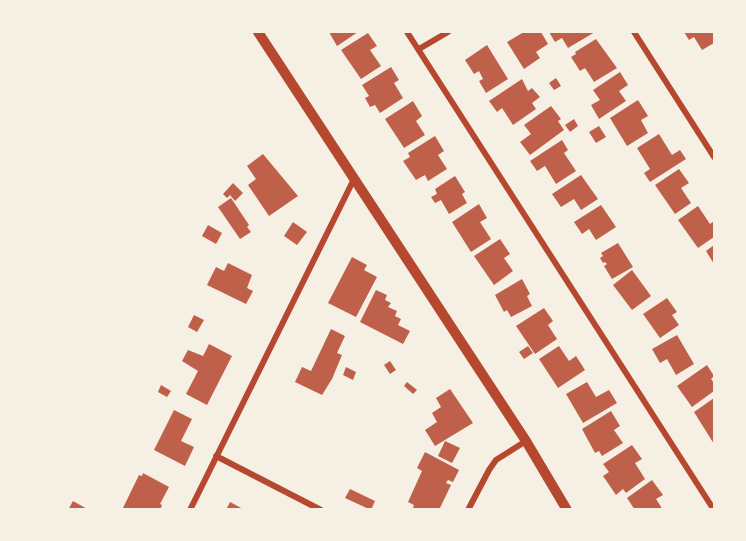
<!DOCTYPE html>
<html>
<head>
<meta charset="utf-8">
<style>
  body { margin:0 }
  #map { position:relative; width:746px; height:541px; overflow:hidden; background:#f6efe4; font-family:"Archivo Narrow",sans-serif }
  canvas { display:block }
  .frame { position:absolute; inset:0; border:33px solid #f6efe4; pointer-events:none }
</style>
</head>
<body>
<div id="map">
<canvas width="746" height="541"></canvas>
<div class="frame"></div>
</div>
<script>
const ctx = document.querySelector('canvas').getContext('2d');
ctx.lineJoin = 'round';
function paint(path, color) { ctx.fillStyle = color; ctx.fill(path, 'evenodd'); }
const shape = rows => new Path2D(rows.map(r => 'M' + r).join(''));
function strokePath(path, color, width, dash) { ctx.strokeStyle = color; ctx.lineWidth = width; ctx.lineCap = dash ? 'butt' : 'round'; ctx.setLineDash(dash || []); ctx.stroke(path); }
paint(shape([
  [329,32,358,32,337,46],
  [524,32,541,32,548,44,536,52,540,58,524,69,507,42],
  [549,32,595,32,568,48,562,38,555,42],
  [684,32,714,32,714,43,702,50,694,37,689,40],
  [368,33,377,46,370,50,381,66,361,79,341,50],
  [596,39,617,68,594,82,585,68,580,71,571,57,576,54,575,52],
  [487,45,508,79,486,93,479,81,483,79,479,71,474,74,465,60],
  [391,67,399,80,394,83,403,98,380,113,375,105,370,107,365,98,369,96,362,85],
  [620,72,628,85,619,91,626,101,599,119,591,105,600,100,593,90],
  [556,78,561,86,554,90,549,83],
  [522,79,528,91,532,88,540,97,532,103,536,109,513,125,502,108,497,112,489,101],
  [638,100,648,116,641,120,648,133,627,146,610,118],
  [413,101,422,116,416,121,425,135,404,148,385,119],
  [551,106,561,119,558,121,564,130,530,155,520,142,531,134,524,125],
  [574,119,578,126,570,132,565,125],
  [599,126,606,137,596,143,589,132],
  [659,134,672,155,680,150,686,159,650,182,644,173,650,169,637,148],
  [435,136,444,151,438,155,447,169,428,181,425,175,416,180,403,161,410,157,408,153],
  [562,140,568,150,564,153,576,171,556,184,545,166,537,171,530,161],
  [263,154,298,196,269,216,248,185,256,179,247,166],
  [679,169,689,183,681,188,691,203,675,214,655,185],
  [581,175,598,199,581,210,574,199,561,207,552,194],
  [455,176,465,192,462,194,467,203,449,214,441,200,435,203,431,197,437,194,435,189],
  [233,183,243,193,235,201,230,195,227,198,223,194],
  [231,198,249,225,247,227,251,232,240,239,218,207],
  [479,204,487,218,480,222,491,239,471,252,452,222],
  [601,205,616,227,596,240,589,229,582,234,574,222],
  [698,206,710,224,714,221,714,237,698,248,678,220],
  [293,222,307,232,297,245,284,236],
  [208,225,222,233,216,244,202,236],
  [500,239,510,254,504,258,513,271,494,285,474,256],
  [618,243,633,267,612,279,604,266,607,264,605,262,603,263,600,258,603,256,601,253],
  [714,245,714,264,706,251],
  [352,257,367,265,364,270,377,277,356,317,328,303],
  [228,263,252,275,247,288,253,291,246,304,207,285,216,267,224,271],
  [632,270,651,296,632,310,613,285],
  [522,279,530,294,527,296,532,306,511,317,507,310,504,312,495,295],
  [376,290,387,295,385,300,391,303,388,307,397,311,395,316,401,319,398,325,410,331,403,344,360,322],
  [667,298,677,312,672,315,679,325,660,338,643,314],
  [544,308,553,321,548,325,557,339,535,354,516,326],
  [194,315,204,320,197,332,188,327],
  [331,329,345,336,337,353,342,355,332,379,322,395,295,382,302,367,311,371],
  [677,335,694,364,676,375,667,359,660,363,652,349],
  [209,344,232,356,207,405,186,394,198,371,182,361,188,350,203,356],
  [528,346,533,353,524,359,519,352],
  [559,346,569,361,576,356,585,370,558,388,539,359],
  [390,361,396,370,390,374,384,365],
  [707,365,714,376,711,379,714,383,714,391,692,407,677,386],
  [346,367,356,372,353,380,343,375],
  [407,382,417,390,413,394,404,386],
  [587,382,596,397,609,390,617,403,583,423,566,394],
  [161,385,171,391,167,397,158,392],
  [450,389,473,423,435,446,425,430,437,422,432,413,441,407,436,398],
  [714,398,714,444,694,412],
  [174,410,192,419,181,441,194,447,185,466,154,450],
  [611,411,620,426,614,430,623,443,602,456,599,451,595,453,582,429],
  [445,441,460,448,452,463,438,456],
  [632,445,642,459,635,463,645,479,626,493,623,489,616,495,603,476,609,472,603,464],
  [425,452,459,470,453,482,448,480,446,483,451,485,439,510,412,510,414,505,408,502,422,471,417,468],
  [143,473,169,487,160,504,162,505,160,510,122,510,139,475,142,476],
  [652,480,663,495,656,499,663,510,635,510,627,498],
  [350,489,375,501,371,510,345,498],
  [73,501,89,510,68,510],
  [230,502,245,510,226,510]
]), '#bf614a');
strokePath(shape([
  [407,32,714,510],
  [634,32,714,157],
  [419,49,448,32],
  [216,456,321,510],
  [190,510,354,179],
  [468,510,489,470,496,460,526,441]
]), '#b5482f', 6);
strokePath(shape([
  [258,32,526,441,567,510]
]), '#b5482f', 10);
</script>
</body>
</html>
